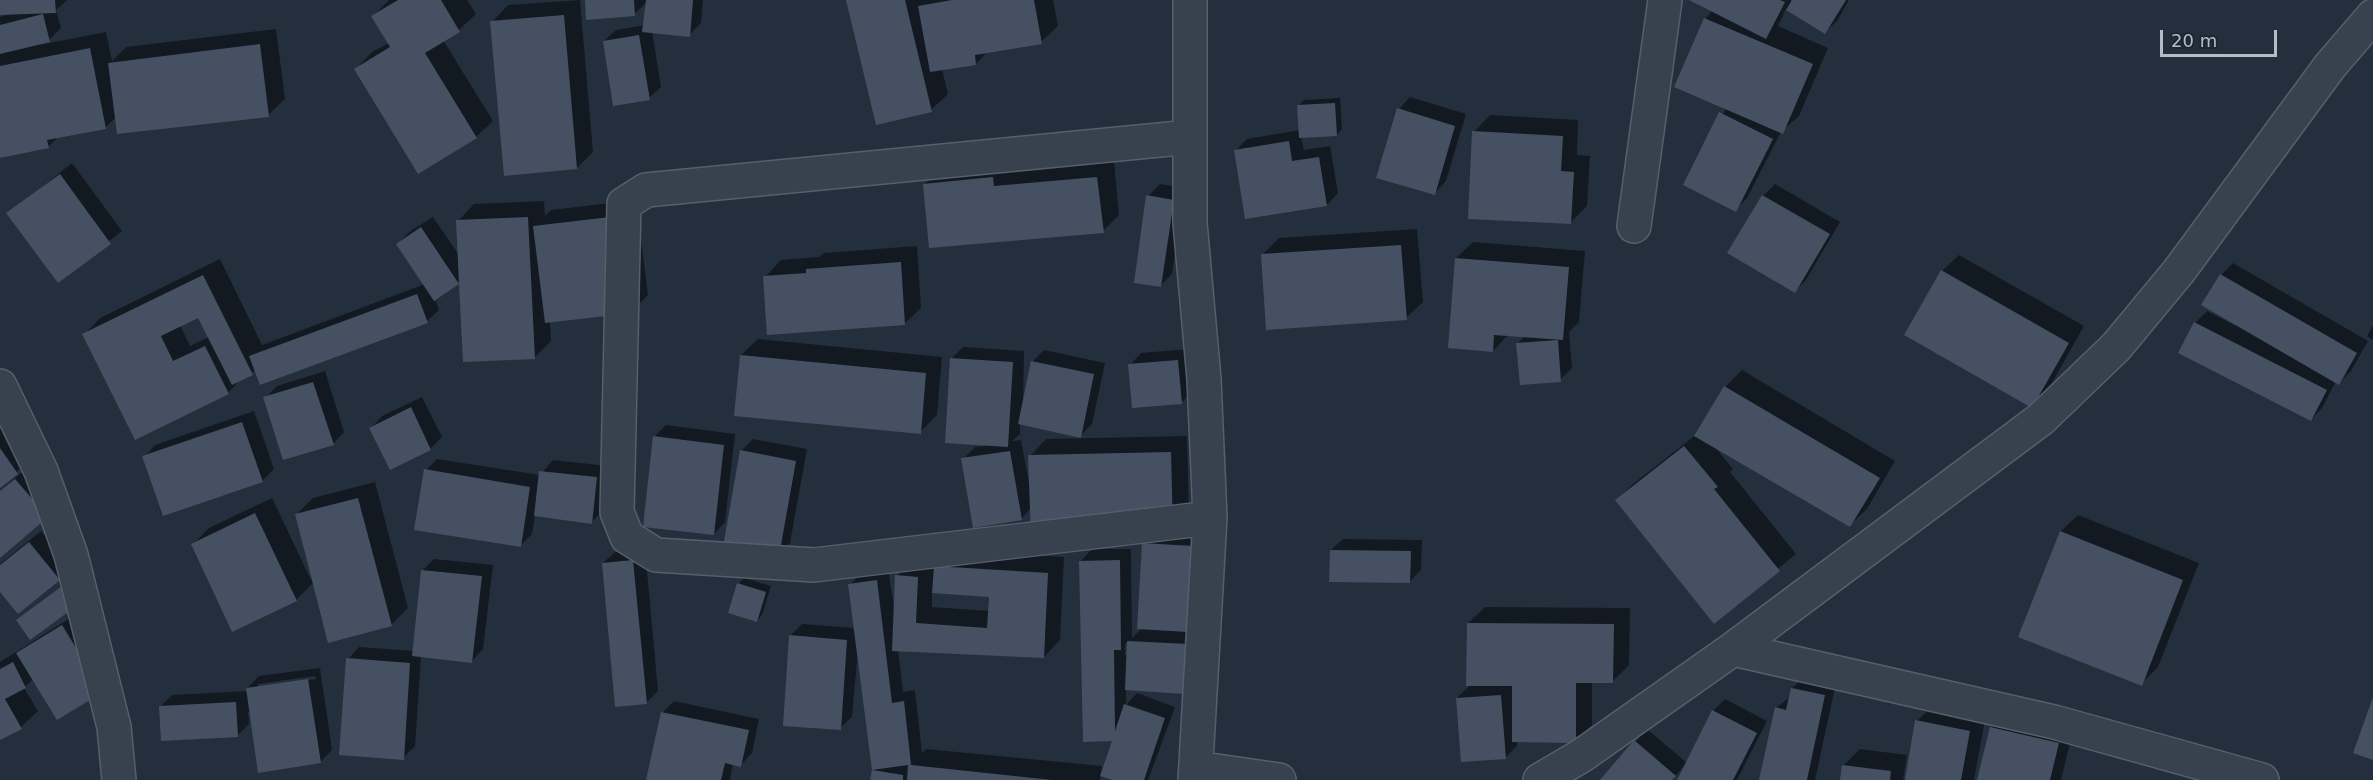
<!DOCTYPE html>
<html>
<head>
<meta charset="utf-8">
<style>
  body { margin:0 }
  #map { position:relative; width:2373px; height:780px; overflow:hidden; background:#242f3e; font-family:"DejaVu Sans",sans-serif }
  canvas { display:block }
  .scale { position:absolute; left:2160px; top:30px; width:117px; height:27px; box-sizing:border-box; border:3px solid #b4bcc9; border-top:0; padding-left:8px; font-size:18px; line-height:21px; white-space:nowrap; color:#b4bcc9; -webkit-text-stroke:4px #1d2633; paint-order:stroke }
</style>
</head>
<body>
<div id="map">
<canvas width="2373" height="780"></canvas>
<div class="scale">20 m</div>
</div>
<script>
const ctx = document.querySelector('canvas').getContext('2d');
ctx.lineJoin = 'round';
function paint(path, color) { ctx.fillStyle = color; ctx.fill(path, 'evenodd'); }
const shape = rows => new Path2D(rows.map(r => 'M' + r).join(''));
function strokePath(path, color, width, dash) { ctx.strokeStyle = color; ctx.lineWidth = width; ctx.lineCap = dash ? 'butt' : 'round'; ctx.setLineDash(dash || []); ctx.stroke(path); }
paint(shape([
  [0,0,67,0,56,10,61,28,49,40,38,43,39,45,106,32,112,61,126,47,276,29,285,99,268,115,117,116,106,127,58,137,48,147,0,156,0,17,10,14,0,13],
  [389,0,467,0,476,14,459,30,443,40,493,121,476,137,356,69,372,52,389,43,373,16],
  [580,0,593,152,577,168,492,22,508,5],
  [586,0,703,0,701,23,689,35,652,31,661,87,649,98,604,41,616,30,645,25,647,2,634,14],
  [848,0,1053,0,1058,26,1041,42,988,51,976,64,942,69,948,94,931,110],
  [1693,0,1791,0,1791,5,1794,0,1849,0,1837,21,1825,32,1786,9,1778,26,1828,48,1799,116,1781,132,1747,198,1735,210,1685,184,1726,108,1705,19,1713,10],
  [1410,97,1466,114,1446,181,1435,193,1399,109],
  [1340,98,1342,129,1337,135,1301,137,1304,150,1330,146,1338,193,1327,205,1235,151,1247,139,1300,130,1299,105,1304,100],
  [1490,115,1578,120,1577,155,1590,156,1587,206,1570,223,1474,132],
  [1114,161,1119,215,1103,231,925,184,941,168,1010,170],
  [72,163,122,231,58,281,8,214],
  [1160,184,1185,188,1172,274,1160,286,1148,196],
  [1775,184,1840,222,1806,280,1795,291,1729,253,1763,196],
  [636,200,648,295,631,312,550,321,551,341,535,357,460,281,435,299,439,310,427,321,256,370,241,379,228,393,84,335,100,318,220,259,262,345,425,284,398,244,409,232,433,217,459,255,458,221,474,204,544,201,545,216,551,210],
  [199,316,209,337,190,346,180,325],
  [1417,229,1423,302,1406,318,1262,255,1279,238],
  [1473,242,1585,251,1579,322,1569,332,1572,368,1560,380,1517,344,1525,336,1508,335,1493,351,1456,258],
  [917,246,921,308,904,324,765,277,781,260,819,257,824,253],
  [1959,255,2084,326,2048,390,2032,407,1942,271],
  [2233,263,2368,341,2351,371,2339,383,2336,381,2322,408,2311,420,2195,323,2207,311,2236,326,2237,324,2203,304,2221,275],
  [2373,325,2373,340,2367,336],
  [758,339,942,357,937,415,920,432,741,355],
  [963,347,1024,351,1023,405,1033,361,1044,350,1105,363,1092,424,1080,436,1020,423,1020,434,1012,441,1021,440,1029,483,1030,456,1046,439,1187,436,1189,516,1204,535,1199,619,1185,632,1199,633,1197,681,1126,689,1126,705,1137,693,1175,707,1148,780,1113,780,1114,740,1081,561,1092,549,1131,549,1132,638,1143,627,1144,544,1155,533,1031,508,1021,519,963,459,975,447,986,446,951,359],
  [1129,641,1128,655,1125,655,1125,644],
  [1189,349,1193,391,1182,402,1130,365,1141,353],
  [1742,370,1895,461,1867,509,1850,525,1714,446,1733,469,1730,472,1796,554,1714,621,1617,500,1633,484,1697,434,1725,387],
  [325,371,344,432,333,444,265,398,277,386],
  [422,397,442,437,430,449,391,468,371,428,382,416],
  [254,411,274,469,262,481,144,457,155,445],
  [0,421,29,461,0,486],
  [666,425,735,434,725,522,714,534,654,437],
  [753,439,807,449,790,543,779,555,741,451],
  [437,459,540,475,553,460,608,466,603,510,592,522,535,515,532,534,520,546,426,470],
  [27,468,59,504,0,556,0,491],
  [375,482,408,608,391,625,314,582,296,600,193,544,209,528,272,498,312,582,296,515,313,498],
  [2078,515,2199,563,2158,667,2141,684,2020,636,2061,531],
  [41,531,71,567,59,579,0,590,0,564],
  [1343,539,1422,540,1421,570,1409,582,1331,550],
  [645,549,658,691,646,703,603,563,615,552],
  [952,550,1064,557,1060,640,1044,657,898,649,903,692,915,690,922,753,926,749,1102,766,1100,780,871,780,873,770,858,650,852,717,840,728,790,636,802,624,855,628,850,585,861,573,888,569,895,612,897,576,913,559,934,561,934,568],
  [932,592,991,595,990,611,932,607],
  [434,559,493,565,483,649,472,661,421,656,415,746,403,758,348,659,359,647,414,651,423,570],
  [744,578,771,586,762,615,757,621,729,612,739,583],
  [1485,607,1630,608,1629,665,1613,681,1592,681,1592,725,1576,742,1517,741,1517,746,1505,758,1457,698,1471,684,1468,623],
  [75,615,114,679,34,678,24,688,38,711,21,727,0,738,0,662],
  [320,668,332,750,320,762,251,712,248,712,249,724,237,736,160,707,172,695,248,691,247,688,259,676],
  [315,676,316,679,258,687,258,684],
  [1804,677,1836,683,1815,780,1761,780,1776,708,1790,697,1792,688],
  [1725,699,1767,721,1737,780,1678,780,1685,765,1672,780,1602,780,1647,729,1687,763,1713,711],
  [674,701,759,719,752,753,741,765,733,763,730,780,648,780,662,713],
  [1933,705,1986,715,1974,780,1906,780,1917,721],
  [2008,711,2074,727,2061,780,1979,780,1992,727],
  [1860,749,1907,755,1903,780,1842,780,1844,765]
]), '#0007');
paint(shape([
  [0,0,55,0,56,13,0,15],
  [398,0,441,0,460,32,425,53,477,138,418,174,354,69,390,47,371,16],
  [585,0,634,0,635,16,586,20],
  [646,0,693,0,690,37,642,32],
  [846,0,905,0,932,112,876,125],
  [952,0,1034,0,1042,44,975,55,976,65,930,72,918,6],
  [1689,0,1780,0,1785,2,1766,39],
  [1792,0,1846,0,1825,34,1786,10],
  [43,14,50,42,0,54,0,25],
  [564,15,577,169,504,176,490,21],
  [1704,18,1813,64,1783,134,1674,87],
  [639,35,650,100,613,106,603,41],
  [260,44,269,117,117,134,108,63],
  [90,48,106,129,47,140,49,148,0,158,0,66],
  [1335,103,1337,136,1299,138,1297,105],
  [1397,108,1455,126,1435,195,1376,178],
  [1719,112,1773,139,1736,212,1683,185],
  [1472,131,1563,136,1561,171,1574,172,1571,224,1468,219],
  [1289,141,1292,161,1319,157,1327,206,1245,219,1234,150],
  [60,174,111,244,58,283,6,213],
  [993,177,994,186,1097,177,1104,233,929,248,923,184],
  [1146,195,1174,200,1161,287,1134,283],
  [1762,195,1830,234,1795,293,1727,253],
  [619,216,632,313,545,323,533,226],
  [528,217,535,359,463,362,459,284,434,301,396,244,421,227,459,284,456,220],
  [1401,245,1407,320,1266,330,1261,254],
  [1455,258,1569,267,1563,340,1494,335,1493,352,1448,348],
  [901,262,905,325,767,335,763,276,806,273,806,269],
  [1941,270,2069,343,2032,408,1904,335],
  [2220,274,2357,353,2339,385,2201,305],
  [203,275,253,375,232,385,198,318,161,336,173,361,205,346,229,394,135,440,82,334],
  [417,294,428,323,260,385,249,356],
  [2194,322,2327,390,2311,421,2178,353],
  [1558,340,1561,382,1520,385,1516,343],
  [740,355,926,373,921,434,734,416],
  [950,358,1013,362,1008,447,945,443],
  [1178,360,1182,404,1132,408,1128,364],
  [1031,361,1094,374,1081,438,1018,424],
  [313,382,334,445,283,460,263,397],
  [1724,386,1880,478,1850,527,1694,436],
  [411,407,431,450,390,470,369,428],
  [242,422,263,482,163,516,142,456],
  [653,436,724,445,714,535,643,527],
  [1684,446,1718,487,1714,489,1780,571,1714,624,1615,500],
  [0,448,18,474,0,488],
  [740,450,796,461,779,556,723,547],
  [1010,451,1022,520,973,528,961,458],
  [1171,452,1173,534,1031,537,1028,455],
  [424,469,530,487,521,547,414,530],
  [539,471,597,477,592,524,534,516],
  [15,479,48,517,0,558,0,491],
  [358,498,392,626,328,643,295,514],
  [255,513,297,601,232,632,191,544],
  [2060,531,2183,580,2142,686,2018,637],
  [29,542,60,580,18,614,0,592,0,565],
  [1142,543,1193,546,1188,632,1137,629],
  [1330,550,1411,551,1410,583,1329,582],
  [633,560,647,704,615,707,602,563],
  [1120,560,1121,650,1114,650,1115,731,1124,704,1165,718,1144,780,1113,780,1100,776,1112,741,1083,742,1079,561],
  [934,566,1048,573,1044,658,892,651,895,575,918,577,916,623,987,628,989,597,932,593],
  [421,570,482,576,472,663,412,656],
  [877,580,892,703,904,701,911,765,1052,780,907,780,908,765,872,770,848,584],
  [737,583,766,592,757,622,728,613],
  [65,584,79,604,30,640,16,620],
  [1467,623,1614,624,1613,683,1576,683,1576,743,1512,742,1512,686,1466,686],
  [62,625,103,692,57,720,16,653],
  [789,635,847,640,841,730,783,726],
  [1127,641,1188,644,1185,694,1125,690],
  [346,658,410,663,404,760,339,755],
  [13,662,26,688,5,699,22,729,0,740,0,669],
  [308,679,321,763,258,773,246,688],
  [1791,688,1825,695,1807,780,1759,780,1775,707,1786,710],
  [1501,695,1506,759,1461,762,1456,698],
  [2373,697,2373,760,2353,753],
  [236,702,238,737,161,741,159,706],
  [1712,710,1757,733,1733,780,1677,780],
  [661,712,749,730,741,767,725,763,721,780,646,780],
  [1915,720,1970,731,1961,780,1905,780],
  [1990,727,2059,743,2050,780,1977,780],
  [1634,740,1676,776,1672,780,1600,780],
  [1842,765,1891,771,1890,780,1840,780],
  [872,770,903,775,903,780,870,780]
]), '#455162');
const minor = shape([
  [1190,0,1190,223,1204,379,1210,518,1195,780],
  [1190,137,646,190,624,204,617,512,627,537,656,555,814,565,1210,518],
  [1634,226,1665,0],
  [0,386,41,471,71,555,114,727,119,780],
  [1733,649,2054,722,2262,780],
  [1196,768,1279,780],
  [1540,780,1581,756,1733,649,2041,419,2116,347,2179,271,2330,66,2373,16]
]);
strokePath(minor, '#565f6c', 36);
strokePath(minor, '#38414e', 33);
</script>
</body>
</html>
